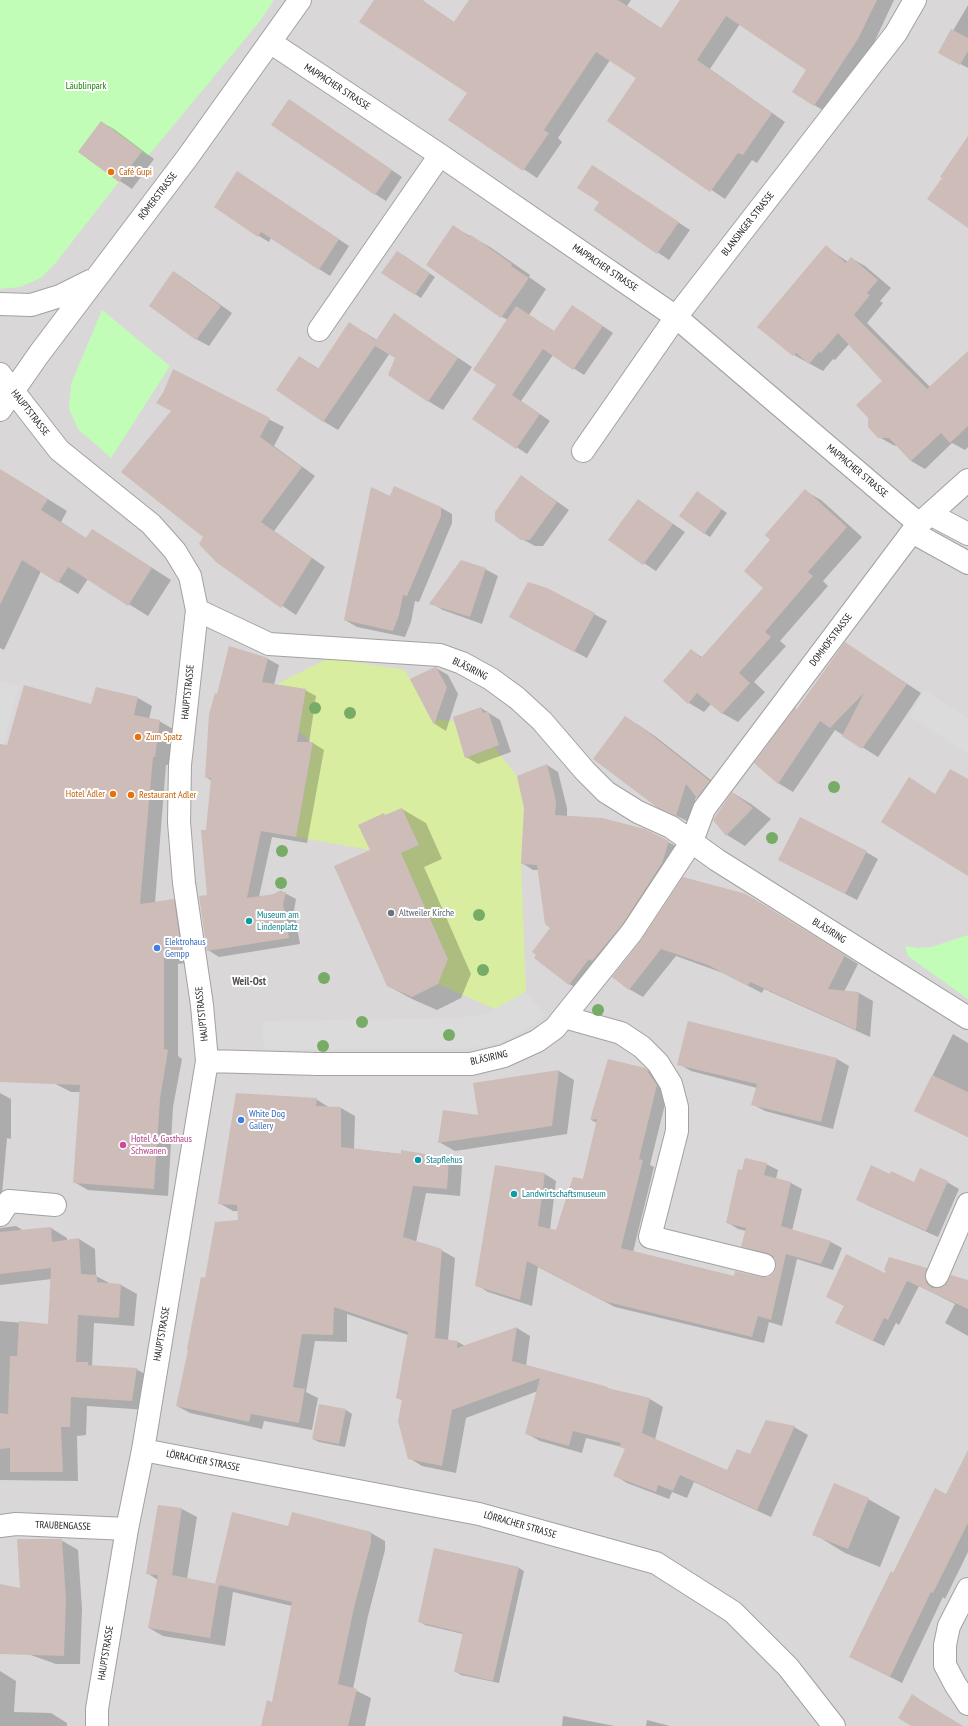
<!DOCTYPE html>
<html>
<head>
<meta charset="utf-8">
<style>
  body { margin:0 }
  canvas { display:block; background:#ede5df }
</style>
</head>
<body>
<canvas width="968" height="1726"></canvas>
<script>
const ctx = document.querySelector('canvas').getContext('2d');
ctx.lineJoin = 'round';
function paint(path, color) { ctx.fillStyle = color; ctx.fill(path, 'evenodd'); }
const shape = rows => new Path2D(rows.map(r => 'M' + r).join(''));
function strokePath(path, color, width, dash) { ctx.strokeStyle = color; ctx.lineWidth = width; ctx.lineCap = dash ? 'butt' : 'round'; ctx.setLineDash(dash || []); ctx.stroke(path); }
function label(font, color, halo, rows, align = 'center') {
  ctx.font = font + ' "PT Sans Narrow",sans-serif'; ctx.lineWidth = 4; ctx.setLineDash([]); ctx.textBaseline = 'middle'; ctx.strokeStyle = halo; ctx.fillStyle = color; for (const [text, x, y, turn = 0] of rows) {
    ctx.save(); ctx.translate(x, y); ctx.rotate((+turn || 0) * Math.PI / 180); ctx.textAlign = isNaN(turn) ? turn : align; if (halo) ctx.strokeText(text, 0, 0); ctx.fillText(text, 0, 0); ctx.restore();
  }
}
paint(shape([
  [0,0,968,0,968,1726,0,1726]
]), '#d9d7d8');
paint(shape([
  [329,658,405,670,431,719,454,721,465,758,494,747,517,776,524,808,521,864,526,992,495,1009,438,984,448,959,401,853,419,845,402,808,385,815,384,814,370,850,296,837,313,743,273,711,277,684]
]), '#d8ed9f');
paint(shape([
  [0,0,274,0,260,21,148,156,142,152,55,264,41,278,20,287,0,289],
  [102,310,170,366,111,458,78,429,69,409,71,384],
  [968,935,968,999,908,956,905,946,918,948,931,947]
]), '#c1fdb6');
paint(shape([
  [0,681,19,686,3,744,0,744],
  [925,690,968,718,968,754,909,716],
  [526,992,546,1015,527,1029,500,1043,467,1049,264,1049,262,1021,458,1018,485,1014]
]), '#dbdbdb');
paint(shape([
  [375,0,422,0,455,23,470,0,631,0,627,6,662,29,681,0,894,0,872,47,828,113,814,105,808,69,740,24,710,69,785,122,757,163,752,160,725,199,608,120,637,78,610,60,558,138,562,142,537,178,450,120,468,93],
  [968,5,968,68,940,53],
  [289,100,402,177,386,201,375,194],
  [101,122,114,129,154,159,132,189,120,181,79,151],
  [593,166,690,230,669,260,595,210,600,202],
  [237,172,349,246,330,276,271,238,269,242,259,236],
  [454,227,490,247,530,275,529,277,546,289,529,315,555,332,582,312,613,333,584,375,553,355,521,401,550,421,527,454,474,419,497,385,508,320,502,317],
  [826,247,848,262,851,258,865,266,891,288,880,301,883,303,867,323,930,387,968,352,968,447,965,450,952,443,925,469,911,461,897,446,893,445,879,437,884,381,849,344,835,360,833,359,823,371,794,355],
  [403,255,435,277,421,298,415,294],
  [174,272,186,280,232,313,209,346,196,339],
  [394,315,472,367,443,410,428,401,397,357,390,353,338,430,323,421,300,357,319,369,364,332,377,340],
  [174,371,284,427,274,446,315,476,274,531,325,567,296,615,216,561,204,537,172,411,164,393],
  [6,473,67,511,61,522,87,539,93,530,171,580,148,616,88,579,78,594,41,571,4,650,0,648,0,482],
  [521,476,569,510,543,546,535,546,522,539],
  [805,491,821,500,862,537,823,581,828,586,780,641,786,646,754,682,765,692,738,722,722,713,711,704,704,712,689,703,691,650,703,658,765,588,772,540],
  [703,496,727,513,710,537,704,533],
  [390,497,440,507,452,514,452,523,419,602,415,601,411,622,405,637,357,627,345,620],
  [638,500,685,532,656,571,609,540],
  [485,569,498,576,482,624,443,610,431,603],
  [547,589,607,621,587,658,522,624],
  [845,643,921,693,878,757,835,730,793,792,778,783,797,710],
  [230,648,268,659,279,665,274,685,305,690,316,696,309,743,313,743,324,750,307,843,272,837,259,897,274,895,281,891,296,899,294,911,300,944,219,957,208,950,207,831,212,781,206,777,218,695],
  [436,668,448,675,458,694,446,731,435,724,411,680],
  [96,688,138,698,152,706,149,719,159,721,173,729,169,765,166,765,155,903,174,900,187,909,195,962,178,964,178,1056,182,1059,173,1107,168,1196,88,1190,74,1182,80,1092,71,1092,0,1055,0,745,8,746,92,705],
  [481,708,500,720,511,752,478,764,466,757],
  [637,724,656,737,721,788,709,804,696,797,689,822,659,807],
  [547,765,558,772,567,808,567,817,668,842,680,848,581,990,569,984,551,928,539,870,533,870,522,863],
  [733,793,751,804,771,819,745,846,727,835],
  [402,809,426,823,442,859,424,867,471,974,461,998,437,1010,412,999,388,986,371,850,386,816],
  [866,852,878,859,857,900,791,866],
  [760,903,858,964,844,992,859,993,873,1001,870,1037,764,989,762,993,723,973,676,956,643,997,629,989,643,940],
  [953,1034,968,1043,968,1137,915,1111],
  [837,1059,849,1066,833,1129,765,1111,752,1104,757,1088,691,1071,679,1064],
  [645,1069,657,1076,668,1092,650,1165,654,1167,633,1252,734,1277,768,1278,773,1275,777,1268,775,1258,754,1253,742,1246,746,1231,738,1229,727,1222,743,1171,766,1164,778,1170,776,1179,791,1183,802,1189,792,1231,831,1242,842,1248,833,1270,797,1259,782,1326,769,1322,764,1343,615,1307,538,1267,532,1306,488,1292,477,1285,496,1166,545,1174,556,1181,550,1230,557,1231,583,1180,597,1123,591,1120],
  [559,1071,574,1080,567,1134,455,1151,439,1142,479,1116],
  [0,1093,11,1099,11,1139,7,1138,0,1216],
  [316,1099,330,1108,341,1108,355,1116,354,1149,449,1159,462,1166,460,1196,426,1193,416,1242,441,1250,455,1258,448,1341,458,1342,465,1346,517,1328,530,1336,526,1366,607,1388,613,1390,650,1399,663,1407,655,1440,728,1471,794,1427,808,1435,771,1517,694,1482,687,1498,672,1492,669,1499,627,1483,614,1475,626,1449,622,1447,586,1438,582,1453,540,1441,526,1433,538,1391,466,1418,456,1473,422,1466,409,1458,403,1401,397,1397,408,1335,347,1314,347,1342,315,1341,306,1392,318,1398,312,1430,264,1421,262,1429,190,1413,177,1406,205,1279,239,1221,238,1211,233,1211,219,1203],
  [890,1175,914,1183,947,1182,959,1189,938,1237,869,1206,857,1199],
  [16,1226,24,1231,51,1228,67,1238,67,1241,79,1239,95,1249,96,1276,111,1284,121,1285,137,1294,134,1326,94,1323,92,1366,136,1369,152,1378,148,1410,87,1406,86,1435,77,1436,78,1481,0,1480,0,1321,49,1325,52,1279,0,1285,0,1228],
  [926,1269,937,1276,935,1285,937,1289,968,1281,968,1336,945,1323,955,1304,919,1286,899,1325,896,1323,884,1346,848,1329,845,1306,827,1297,886,1274],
  [346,1410,352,1414,345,1447,319,1442,313,1439],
  [968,1452,968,1552,945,1599,943,1597,902,1683,851,1657,894,1574,947,1495],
  [868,1499,900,1517,880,1567,845,1553,814,1534],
  [158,1506,182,1509,197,1517,187,1579,220,1586,216,1583,289,1527,371,1533,385,1541,385,1550,368,1616,353,1689,371,1698,365,1726,262,1726,273,1704,292,1606,233,1592,225,1646,163,1636,149,1628,158,1580,147,1573],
  [61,1540,78,1550,82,1609,80,1664,56,1664,0,1644,0,1585,21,1589],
  [519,1568,524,1571,499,1683,461,1675,455,1671,463,1634,425,1625,419,1621],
  [0,1671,16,1681,14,1712,51,1713,67,1723,67,1726,0,1726],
  [563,1716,615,1726,562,1726],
  [647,1720,670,1726,646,1726]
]), '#0003');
paint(shape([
  [374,0,422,0,454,22,469,0,618,0,661,28,680,0,877,0,858,39,814,106,792,92,806,70,726,16,697,60,772,113,743,155,738,153,710,192,607,121,636,78,596,52,544,130,549,133,523,171,448,120,467,93,359,22],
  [951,29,968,38,968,51,960,65,938,53],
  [289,99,392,170,375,195,271,125],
  [101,121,142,151,119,182,78,152],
  [968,136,968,228,927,199,942,178,940,177],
  [592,165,679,222,657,254,594,210,599,202,577,188],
  [237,171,339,239,319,270,261,232,258,237,214,207],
  [453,225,470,237,471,235,512,264,511,266,529,278,501,318,426,265],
  [826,245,846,263,851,257,878,280,867,293,870,295,854,315,927,389,968,351,968,426,950,443,941,433,911,461,889,438,878,438,868,427,868,418,856,405,882,381,838,333,821,353,819,352,809,364,796,353,793,356,757,327],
  [397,251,430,273,415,295,381,273],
  [173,271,221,306,196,340,149,306],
  [572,305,603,326,573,370,543,349,512,395,540,414,516,449,472,419,496,385,473,370,516,306,554,331],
  [394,313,458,358,428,402,388,375,395,358,375,346,323,422,276,390,299,356,318,369,349,322,376,340],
  [173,369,270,418,260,437,302,467,261,522,312,558,281,608,216,562,199,544,203,537,121,472,171,411,156,403,163,393],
  [0,469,48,499,41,510,86,538,92,529,152,568,128,606,68,567,58,583,22,560,0,605],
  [521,475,557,502,530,540,521,540,495,521,495,512],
  [394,486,441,507,441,516,407,596,403,595,399,615,393,631,344,620,371,487,390,496],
  [805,489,847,527,808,572,813,576,765,632,771,637,739,673,750,683,722,714,697,693,688,704,663,681,691,649,701,658,763,588,744,571,770,540,765,535],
  [697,491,722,509,704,534,679,516],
  [638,499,673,524,643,565,608,540],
  [461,560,486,568,470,617,429,604],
  [528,582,547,588,595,613,574,652,509,617],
  [845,642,907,684,862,749,842,736,864,693,830,728,820,721,778,784,754,763,795,708,797,709],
  [229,646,268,658,262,682,306,689,297,742,313,742,296,837,261,831,247,898,274,894,281,890,281,892,286,892,283,904,289,938,207,951,199,896,207,895,201,830,206,830,211,778,205,778,209,714,215,693,217,694],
  [435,667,436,667,447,687,434,725,410,679],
  [24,685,91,704,96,687,138,697,134,715,160,720,155,757,153,757,140,904,174,899,182,954,164,956,164,1049,168,1050,160,1099,154,1189,73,1183,80,1085,0,1082,0,744,7,745],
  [481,707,483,713,488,711,499,745,465,758,453,717],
  [625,716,644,729,710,781,697,798,686,784,676,816,658,808,593,759],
  [547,764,556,801,555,815,602,818,645,829,669,841,662,863,622,925,592,961,589,959,569,985,534,958,536,955,532,952,550,928,545,924,537,865,521,864,524,808,517,776],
  [950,769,968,779,968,876,881,822,909,777,935,794],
  [732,792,753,808,726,836,713,820],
  [402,808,419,845,401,853,448,959,438,984,412,997,387,986,334,866,370,850,358,825,384,813,385,815],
  [800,817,867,851,845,894,778,860],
  [683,877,746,894,845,955,828,989,859,992,856,1030,750,982,748,986,708,965,661,949,629,990,612,977,642,939],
  [688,1021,837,1058,821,1122,751,1105,757,1084,677,1065],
  [608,1059,645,1068,657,1085,639,1159,643,1160,621,1248,734,1276,735,1271,761,1277,768,1277,773,1274,776,1268,776,1261,773,1256,767,1253,741,1247,746,1228,726,1223,738,1169,742,1170,745,1158,767,1163,764,1175,791,1182,781,1226,831,1241,821,1264,786,1254,771,1320,758,1316,752,1337,603,1301,527,1261,520,1300,475,1286,495,1165,545,1173,538,1226,556,1230,573,1177,583,1179,597,1119,590,1120],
  [559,1070,552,1126,438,1143,443,1110,478,1115,473,1083],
  [932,1075,968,1092,968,1137,914,1111],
  [236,1093,317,1098,316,1106,341,1107,341,1147,401,1154,401,1150,449,1158,447,1189,413,1186,403,1237,442,1249,435,1338,458,1341,457,1348,517,1327,512,1361,608,1387,607,1388,650,1398,642,1433,727,1470,737,1449,750,1454,766,1420,795,1426,757,1510,680,1475,673,1491,658,1485,656,1492,613,1476,625,1449,620,1447,621,1443,573,1431,569,1446,525,1434,540,1378,452,1410,442,1466,408,1459,398,1421,402,1400,396,1398,408,1332,334,1307,333,1335,302,1334,293,1387,305,1389,299,1423,251,1414,249,1422,176,1406,188,1350,187,1349,201,1277,205,1278,215,1222,238,1220,237,1205,218,1204],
  [871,1165,890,1174,891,1171,914,1182,920,1168,948,1181,926,1231,856,1200],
  [51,1227,52,1242,79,1238,81,1274,97,1275,97,1282,121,1284,119,1318,78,1315,76,1362,88,1362,88,1365,137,1368,132,1401,71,1397,70,1427,61,1427,63,1472,10,1472,10,1448,0,1449,0,1413,8,1414,10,1356,17,1356,19,1321,48,1324,51,1268,0,1274,0,1232],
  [846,1254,885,1273,886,1271,884,1270,889,1257,927,1268,925,1278,927,1284,932,1288,939,1288,944,1286,951,1275,968,1280,968,1309,907,1281,888,1320,884,1318,873,1341,835,1323,844,1306,826,1297],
  [319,1404,346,1409,339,1444,312,1439],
  [968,1450,968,1523,933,1593,931,1592,890,1677,849,1657,891,1571,893,1573,935,1488,946,1494],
  [834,1483,869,1498,848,1549,812,1535],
  [158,1505,182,1508,172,1575,217,1584,215,1584,232,1512,288,1526,292,1512,371,1532,371,1542,354,1608,338,1684,357,1689,348,1726,261,1726,267,1700,272,1702,292,1602,219,1585,210,1638,148,1628,158,1575,146,1574],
  [17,1539,62,1539,66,1599,64,1656,0,1654,0,1584,20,1588],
  [434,1548,519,1567,493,1681,454,1672,463,1633,418,1622],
  [912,1694,922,1701,963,1726,911,1726,898,1718]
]), '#cdbcb8');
const minor = shape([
  [270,42,440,155,676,317,919,524],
  [0,304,31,305,60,296,90,281],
  [319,330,440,155],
  [0,374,59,450,151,524,175,551,190,576,197,610,180,765,179,822,184,883,202,1005,207,1061,143,1450,127,1529,97,1709,97,1726],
  [0,410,39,354,187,158,300,0],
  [583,451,676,317,896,33,915,0],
  [930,514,968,534],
  [912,532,968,563],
  [197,610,269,644,440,655,462,663,491,679,517,698,542,721,585,771,606,792,638,812,671,827,717,860,968,1018],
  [564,1017,621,1033,642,1047,658,1063,671,1084,677,1107,677,1131,650,1237,764,1265],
  [207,1061,318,1064,471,1064,504,1056,537,1041,555,1028,632,932,692,841,704,809,912,532,919,524,968,480],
  [0,1215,9,1201,55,1205],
  [937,1276,968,1204],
  [143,1450,479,1514,656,1563,733,1612,788,1667,834,1726],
  [0,1526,16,1524,127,1529],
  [968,1589,949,1626,945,1645,945,1665,955,1684,968,1704]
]);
strokePath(minor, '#a2a2a2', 24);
strokePath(minor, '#fff', 22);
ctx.fillStyle = '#77ac66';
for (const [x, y] of [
  [315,708],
  [350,713],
  [834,787],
  [772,838],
  [282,851],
  [281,883],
  [479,915],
  [483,970],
  [324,978],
  [598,1010],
  [362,1022],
  [449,1035],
  [323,1046]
]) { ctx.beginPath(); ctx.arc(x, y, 6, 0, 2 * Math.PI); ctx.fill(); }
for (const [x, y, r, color] of [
  [111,172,4,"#e8710a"],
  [138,737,4,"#e8710a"],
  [113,794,4,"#e8710a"],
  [131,795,4,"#e8710a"],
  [391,913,4,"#6b7280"],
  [249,921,4,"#0f9aa8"],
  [157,948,4,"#3f7fe0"],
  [241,1120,4,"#3f7fe0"],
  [123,1145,4,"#d1479c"],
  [418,1160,4,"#0f9aa8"],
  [514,1194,4,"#0f9aa8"]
]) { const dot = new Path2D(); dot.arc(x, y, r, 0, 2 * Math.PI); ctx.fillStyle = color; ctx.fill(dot); strokePath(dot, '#fff', 1.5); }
label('10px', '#167e03', '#fff', [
  ["Läublinpark",86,86]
]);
label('10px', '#1b1b1b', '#fff', [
  ["MAPPACHER STRASSE",337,87,33],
  ["RÖMERSTRASSE",158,196,-53],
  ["BLANSINGER STRASSE",748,224,-52],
  ["MAPPACHER STRASSE",605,268,34],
  ["HAUPTSTRASSE",30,413,52],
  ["MAPPACHER STRASSE",857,471,40],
  ["DOMHOFSTRASSE",831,640,-53],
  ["BLÄSIRING",470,669,26],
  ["HAUPTSTRASSE",188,692,-84],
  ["BLÄSIRING",829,931,32],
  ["HAUPTSTRASSE",202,1014,-96],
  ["BLÄSIRING",489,1058,-13],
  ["HAUPTSTRASSE",162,1334,-80],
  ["LÖRRACHER STRASSE",203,1461,11],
  ["LÖRRACHER STRASSE",520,1525,16],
  ["TRAUBENGASSE",63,1526,2],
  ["HAUPTSTRASSE",106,1653,-81]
]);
label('10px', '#c56008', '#fff', [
  ["Café Gupi",119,172],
  ["Zum Spatz",146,737],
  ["Hotel Adler",105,794,"right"],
  ["Restaurant Adler",139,795]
], 'left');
label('10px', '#5b616d', '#fff', [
  ["Altweiler Kirche",399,913]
], 'left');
label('10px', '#0d838f', '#fff', [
  ["Museum am",257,915],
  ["Lindenplatz",257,927],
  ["Stapflehus",426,1160],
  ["Landwirtschaftsmuseum",522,1194]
], 'left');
label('10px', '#366cbe', '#fff', [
  ["Elektrohaus",165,942],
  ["Gempp",165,954],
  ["White Dog",249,1114],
  ["Gallery",249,1126]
], 'left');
label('10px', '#b23c85', '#fff', [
  ["Hotel & Gasthaus",131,1139],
  ["Schwanen",131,1151]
], 'left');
label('bold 11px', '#4e4e4e', '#fff', [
  ["Weil-Ost",249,982]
]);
</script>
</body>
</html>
